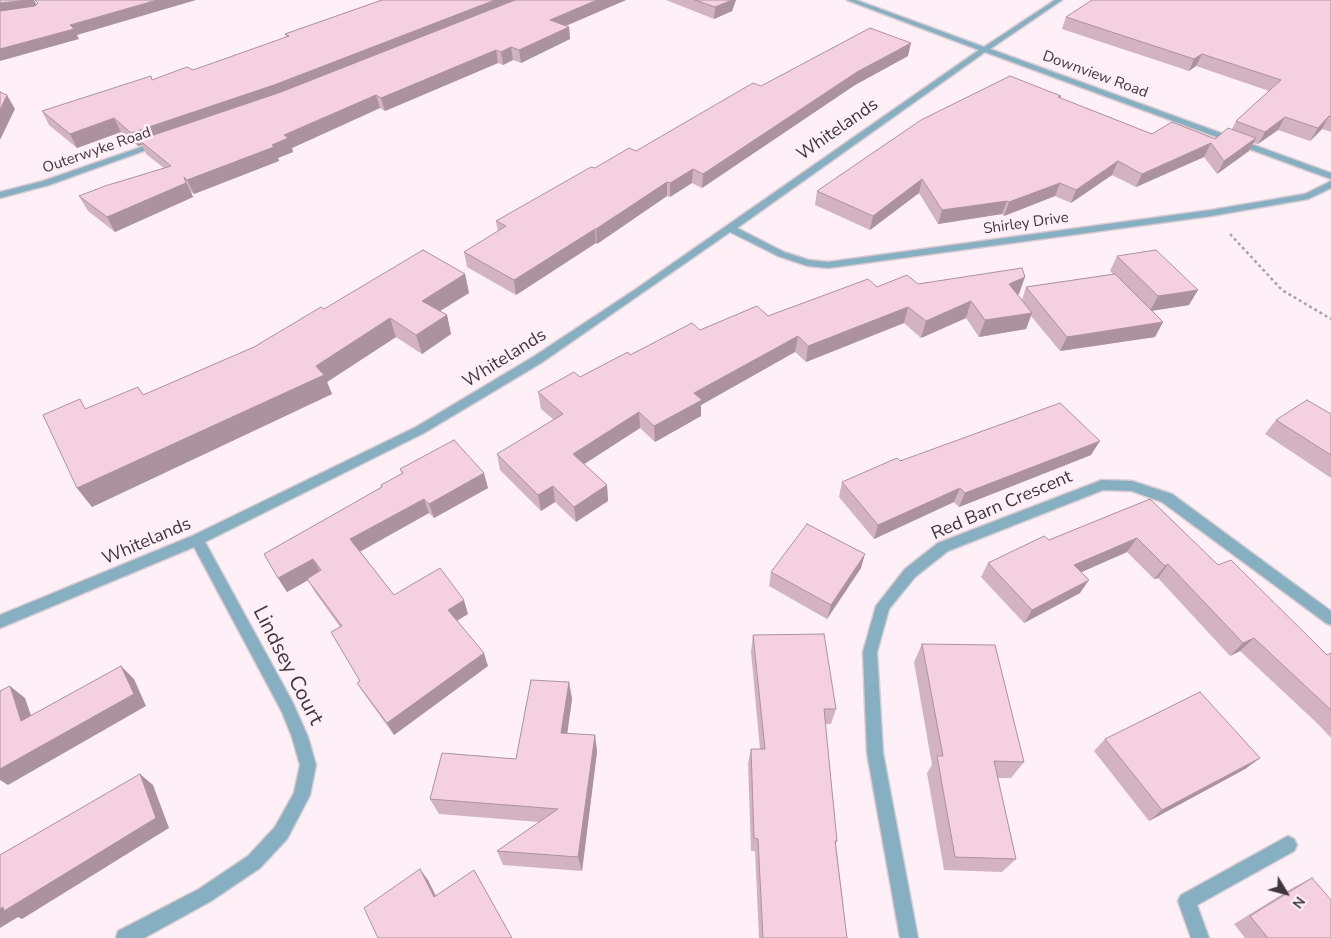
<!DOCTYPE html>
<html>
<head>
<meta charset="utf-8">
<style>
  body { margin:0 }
  #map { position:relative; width:1331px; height:938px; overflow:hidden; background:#fef0f6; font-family:"Nunito Sans",sans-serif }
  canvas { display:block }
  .north { position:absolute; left:1261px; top:868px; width:50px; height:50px; -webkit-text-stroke:4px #fef0f6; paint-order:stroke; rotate:127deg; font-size:14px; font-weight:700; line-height:20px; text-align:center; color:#40373b }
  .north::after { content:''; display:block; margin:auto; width:18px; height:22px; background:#40373b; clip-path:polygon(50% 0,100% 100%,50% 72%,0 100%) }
</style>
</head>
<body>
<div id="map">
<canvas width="1331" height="938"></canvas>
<div class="north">N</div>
</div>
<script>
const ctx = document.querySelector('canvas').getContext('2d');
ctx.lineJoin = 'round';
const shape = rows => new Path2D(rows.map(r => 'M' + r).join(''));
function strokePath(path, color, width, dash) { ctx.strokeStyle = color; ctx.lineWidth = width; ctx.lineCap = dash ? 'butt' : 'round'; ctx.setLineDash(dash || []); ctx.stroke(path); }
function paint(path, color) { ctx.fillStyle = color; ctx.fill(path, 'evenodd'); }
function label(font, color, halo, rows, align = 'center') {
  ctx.font = font + ' "Nunito Sans",sans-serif'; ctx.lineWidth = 5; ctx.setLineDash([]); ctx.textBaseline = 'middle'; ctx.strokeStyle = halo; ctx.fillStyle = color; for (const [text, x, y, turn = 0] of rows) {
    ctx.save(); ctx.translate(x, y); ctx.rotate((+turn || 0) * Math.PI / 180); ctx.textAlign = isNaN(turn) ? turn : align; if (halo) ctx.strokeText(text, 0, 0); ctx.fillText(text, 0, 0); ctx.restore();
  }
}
const minor = shape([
  [847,0,856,0,984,47,1055,0,1062,0,990,49,1331,173,1331,179,985,52,737,228,784,252,809,260,828,262,1211,210,1305,194,1331,181,1331,188,1308,199,1211,216,828,268,808,266,778,256,730,232,541,363,424,433,205,542,293,703,308,737,316,765,310,795,287,839,260,868,211,901,144,938,116,938,118,931,199,889,248,856,275,827,294,793,300,765,292,737,282,712,194,547,0,628,0,615,192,536,416,427,533,357,636,289,979,50,847,0],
  [156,142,163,144,49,185,0,198,0,192,43,181,156,142],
  [1102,480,1132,481,1172,494,1331,611,1331,625,1326,623,1162,502,1132,491,1103,490,948,551,915,577,889,609,877,652,883,753,918,938,900,938,867,753,863,652,876,606,905,569,938,543,1102,480],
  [1288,836,1294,839,1297,845,1294,851,1197,905,1209,938,1191,938,1178,901,1181,895,1288,836]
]);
strokePath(minor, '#d8cbd1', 3);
strokePath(shape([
  [1230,234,1282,290,1331,319]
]), '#ada1a6', 2.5, [3, 3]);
paint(minor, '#87afc2');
paint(shape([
  [382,0,626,0,566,26,569,27,570,39,521,63,513,60,503,65,498,63,385,111,380,108,292,148,293,152,278,158,279,161,194,194,191,192,193,197,115,232,88,211,79,196,164,168,146,154,142,145,138,146,121,132,77,148,49,125,42,111,153,80,193,70,286,38,285,34],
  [666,0,736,0,732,11,714,19],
  [1331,0,1331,132,1322,129,1310,141,1278,130,1258,144,1253,143,1249,151,1217,174,1204,157,1136,187,1112,175,1071,203,1055,196,1004,216,1002,214,938,224,919,193,870,230,815,205,817,191,1061,96,1060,98,1152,134,1215,139,1232,129,1236,121,1269,91,1196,66,1189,71,1062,29,1066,17],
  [908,56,855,85,702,188,692,183,670,197,667,196,597,244,596,243,516,295,467,267,464,252,498,232,496,221,595,168,636,151,761,86],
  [1117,256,1189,305,1152,311,1163,322,1155,337,1060,351,1031,316,1026,329,979,337,966,318,921,338,904,323,806,362,795,352,701,405,701,416,655,442,640,428,584,464,607,485,608,501,576,522,555,502,541,511,500,470,497,454,554,420,541,409,538,392,580,377,630,355,700,330,768,316,877,287,918,284,1019,294,1017,294,1022,300,1026,287,1113,274,1110,271],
  [465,274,469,293,440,311,447,315,451,334,422,354,396,337,327,382,332,394,92,507,77,488,86,409,144,395,254,347,324,309],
  [1331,414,1331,478,1265,434,1276,420],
  [1091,455,959,507,954,502,874,539,839,497,842,482,900,461],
  [400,469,488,488,434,518,429,513,360,552,394,595,468,614,457,621,488,666,394,735,365,695,357,683,360,681,340,627,315,592,308,580,287,592,278,578,381,487,381,485,402,474],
  [1150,499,1218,565,1327,655,1331,653,1331,738,1319,725,1240,651,1230,656,1158,578,1154,579,1127,552,1081,572,1080,593,1024,623,981,577,988,563,1049,540],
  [861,568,827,619,769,586,771,572],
  [753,635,836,709,831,724,825,724,837,841,836,844,847,938,759,938,755,851,751,851,748,763,751,749,760,749,751,652],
  [922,644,1024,762,1011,778,998,778,1016,859,1002,872,944,870,927,773,932,765,914,662],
  [569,682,572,699,567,734,595,735,597,752,582,871,503,865,497,851,539,822,439,814,430,799,516,759],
  [1105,739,1260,758,1245,769,1149,821,1094,751],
  [1312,878,1331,938,1245,938,1234,924,1294,887]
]), '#d3b3c1');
paint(shape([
  [28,0,34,0,39,9,0,14,0,3],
  [157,0,196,0,77,35,79,39,0,61,0,49,70,25],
  [495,0,528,0,278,98,139,140,142,145,138,146,131,133],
  [597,0,626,0,551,32,550,20],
  [732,0,736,0,732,11,714,19,715,7],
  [569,27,570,39,521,63,519,50],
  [911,43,908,56,855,85,702,188,703,174,857,72],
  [511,47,513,60,503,65,501,52],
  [496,50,498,63,385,111,381,98],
  [1202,54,1196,66,1189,71,1194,59],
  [7,95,15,109,0,140,0,110],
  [376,95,380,108,292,148,293,152,278,158,279,161,194,194,187,180,272,145,284,135],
  [1329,116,1322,129,1310,141,1318,128],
  [1285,117,1278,130,1258,144,1265,132],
  [114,118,121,132,77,148,70,134],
  [1256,138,1249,151,1217,174,1224,161],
  [1211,143,1204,157,1136,187,1142,174],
  [1118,161,1112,175,1071,203,1076,190],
  [693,169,692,183,670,197,670,183],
  [184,177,193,197,115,232,107,217],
  [922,179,919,193,870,230,873,216],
  [667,182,667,196,597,244,596,229],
  [1060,183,1055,196,1004,216,1009,202],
  [1007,201,1002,214,938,224,942,210],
  [595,229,596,243,516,295,514,280],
  [465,274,469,293,427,319,422,301],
  [1025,277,1019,294,1003,301,1009,284],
  [1198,290,1189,305,1150,311,1158,296],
  [971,301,966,318,921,338,926,321],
  [908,307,904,323,806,362,808,346],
  [1032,313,1026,329,979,337,985,320],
  [447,315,451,334,422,354,416,335],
  [390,318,396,337,327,382,332,394,92,507,77,488,316,366],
  [1163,322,1155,337,1060,351,1067,337],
  [798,336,795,352,701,405,701,416,655,442,654,426,694,393],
  [639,412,640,428,575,470,573,454],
  [1100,441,1091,455,959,507,965,493],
  [484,473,488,488,434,518,429,504],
  [607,485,608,501,576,522,574,507],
  [553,486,555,502,541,511,538,495],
  [960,488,954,502,874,539,878,525],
  [424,499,429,513,357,553,350,539],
  [1137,538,1127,552,1066,579,1074,565],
  [865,554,861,568,827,619,831,605],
  [313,559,321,573,287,592,278,578],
  [1168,564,1158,578,1154,579,1165,566],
  [1089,580,1080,593,1024,623,1032,610],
  [464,600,468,614,453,623,448,610],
  [1254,638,1240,651,1230,656,1243,643],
  [484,653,488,666,394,735,387,723],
  [121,666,134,679,146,706,8,785,0,780,0,769],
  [569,682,572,699,565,750,561,733],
  [10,686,25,698,37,733,21,721],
  [595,735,597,752,582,871,578,857],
  [1260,758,1245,769,1149,821,1162,810],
  [140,774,153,785,169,828,22,919,18,917,0,928,0,909],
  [420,869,428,880,442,908,434,897]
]), '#ac929d');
const building = shape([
  [0,0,28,0,0,3,0,0],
  [35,0,157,0,70,25,74,29,0,49,0,11,35,6,38,3,35,0],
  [382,0,495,0,274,85,131,133,114,118,70,134,42,111,151,76,152,80,187,67,193,70,289,36,285,34,382,0],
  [515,0,597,0,550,20,569,27,519,50,511,47,501,52,496,50,381,98,376,95,284,135,288,138,272,145,274,147,187,180,184,177,186,183,107,217,79,196,105,186,171,166,139,140,281,92,515,0],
  [695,0,732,0,715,7,695,0],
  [1092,0,1331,0,1331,117,1329,116,1318,128,1285,117,1265,132,1236,121,1281,80,1202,54,1194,59,1066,17,1092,0],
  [870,28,911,43,857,72,703,174,693,169,670,183,667,182,596,229,595,229,514,280,464,252,506,226,496,221,591,167,595,168,629,148,636,151,753,83,761,86,870,28],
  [1010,76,1061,96,1058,97,1152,134,1172,122,1215,139,1228,128,1256,138,1224,161,1211,143,1142,174,1118,161,1076,190,1060,183,1009,202,1007,201,942,210,922,179,873,216,817,191,921,120,1010,76],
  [0,92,7,95,0,110,0,92],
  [423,250,465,274,422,301,447,315,416,335,390,318,316,366,324,375,77,488,43,415,80,399,85,409,138,387,143,395,254,347,321,307,324,309,423,250],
  [1156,250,1198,290,1158,296,1117,256,1156,250],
  [1022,268,1025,277,1009,284,1032,313,985,320,971,301,926,321,908,307,808,346,798,336,694,393,702,400,654,426,639,412,573,454,607,485,574,507,553,486,538,495,497,454,563,414,538,392,574,372,580,377,628,352,630,355,692,323,700,330,757,306,768,316,868,279,877,287,907,275,918,284,1022,268],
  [1115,274,1163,322,1067,337,1026,287,1115,274],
  [1307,400,1331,414,1331,455,1276,420,1307,400],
  [1060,403,1100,441,965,493,960,488,878,525,842,482,897,458,900,461,1060,403],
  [454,440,484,473,429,504,424,499,350,539,394,595,440,568,464,600,448,610,484,653,387,723,357,683,360,681,331,632,342,626,307,579,321,570,313,559,278,578,264,554,382,487,381,485,403,473,400,469,454,440],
  [1150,499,1218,565,1231,560,1327,655,1331,653,1331,710,1254,638,1243,643,1168,564,1165,566,1137,538,1074,565,1089,580,1032,610,988,563,1044,536,1049,540,1150,499],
  [807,524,865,554,831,605,771,572,807,524],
  [824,634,836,709,824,709,837,841,835,841,847,938,763,938,758,839,754,838,751,749,765,749,753,635,824,634],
  [922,644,995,645,1024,762,994,761,1016,859,955,857,937,756,943,756,922,644],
  [121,666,134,694,0,769,0,691,10,686,21,721,121,666],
  [531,680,569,682,561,733,595,735,578,857,497,851,558,809,430,799,442,753,516,759,531,680],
  [1200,692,1260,758,1162,810,1105,739,1200,692],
  [140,774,156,818,4,911,3,907,0,909,0,855,140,774],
  [420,869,434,897,474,870,512,938,378,938,364,908,420,869],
  [1312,878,1331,900,1331,938,1268,938,1250,916,1312,878]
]);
paint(building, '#f5d0e0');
strokePath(building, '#ac929d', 1);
label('15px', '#40373b', '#fef0f6', [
  ["Downview Road",1095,75,20],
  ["Outerwyke Road",97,151,-19],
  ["Shirley Drive",1026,224,-8]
]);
label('18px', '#40373b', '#fef0f6', [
  ["Whitelands",838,130,-35],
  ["Whitelands",505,359,-32],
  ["Red Barn Crescent",1002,506,-23],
  ["Whitelands",147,542,-23]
]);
label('21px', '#40373b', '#fef0f6', [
  ["Lindsey Court",287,666,63]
]);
</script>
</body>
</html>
